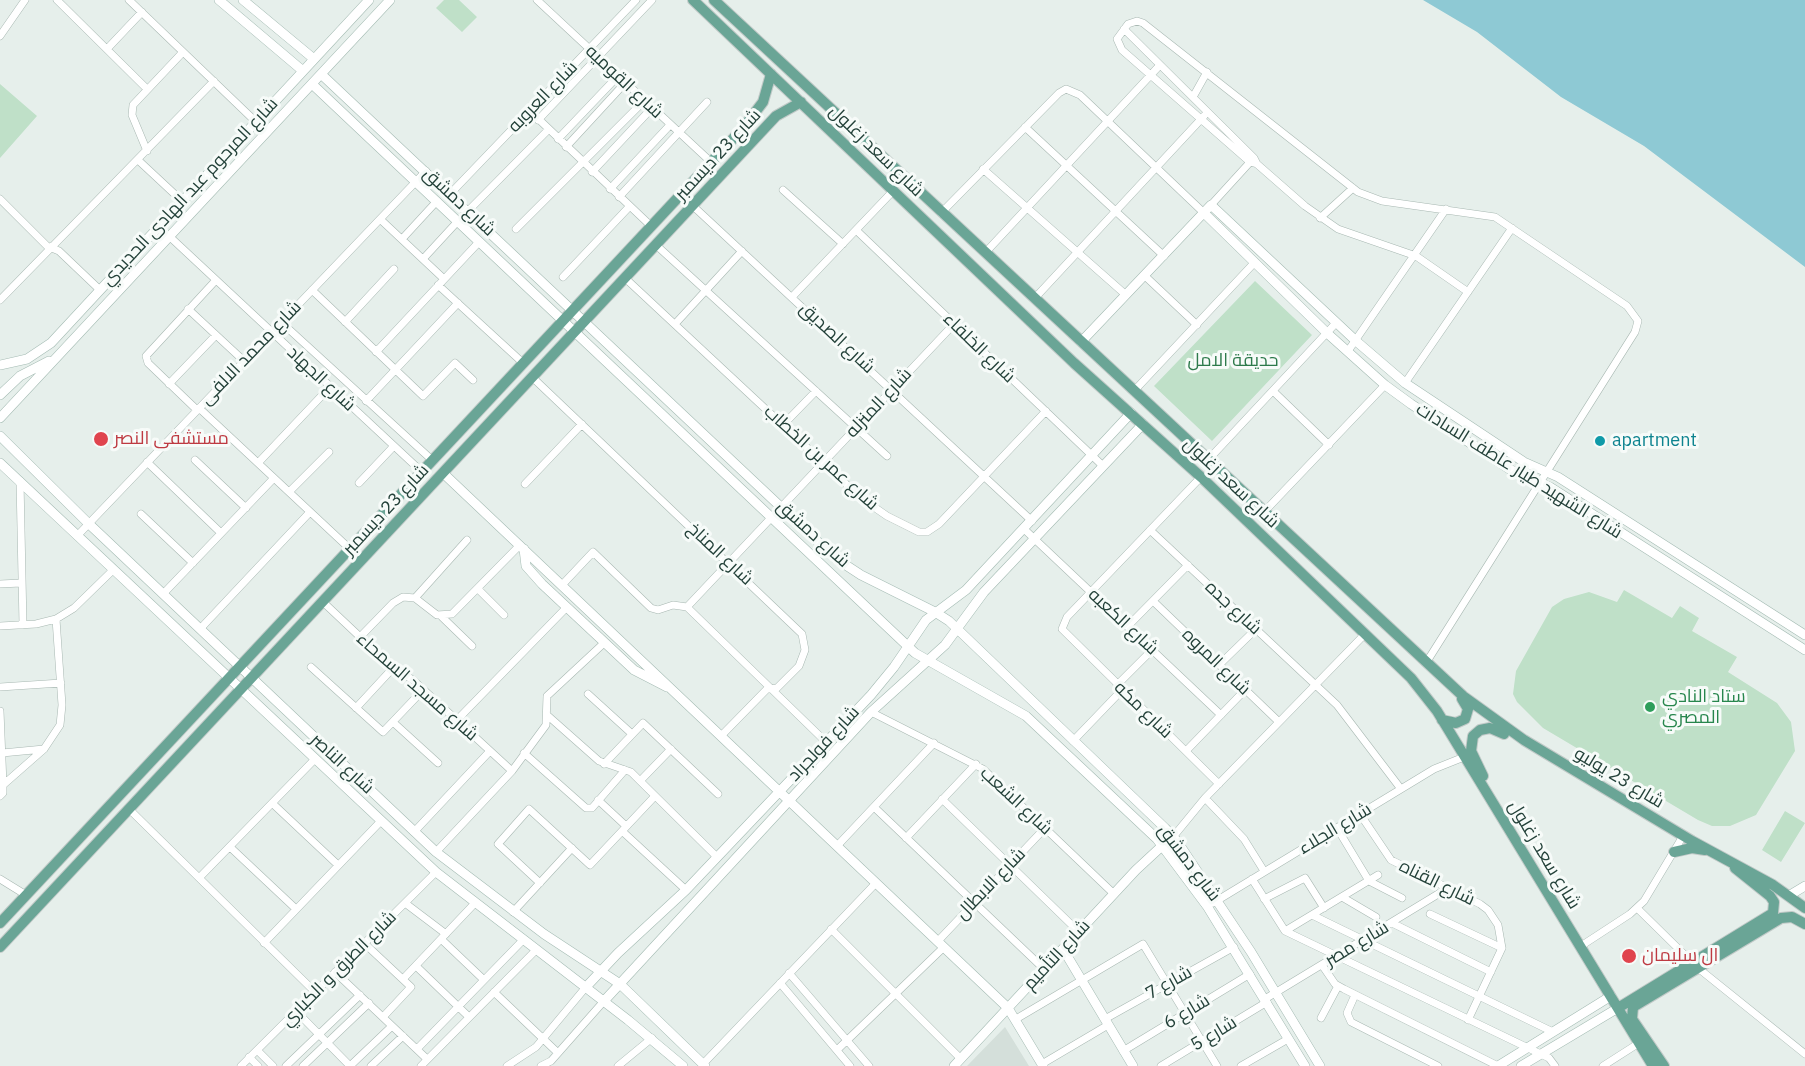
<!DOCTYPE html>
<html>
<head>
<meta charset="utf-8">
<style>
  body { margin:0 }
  canvas { display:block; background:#e6efeb }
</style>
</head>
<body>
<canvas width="1805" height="1066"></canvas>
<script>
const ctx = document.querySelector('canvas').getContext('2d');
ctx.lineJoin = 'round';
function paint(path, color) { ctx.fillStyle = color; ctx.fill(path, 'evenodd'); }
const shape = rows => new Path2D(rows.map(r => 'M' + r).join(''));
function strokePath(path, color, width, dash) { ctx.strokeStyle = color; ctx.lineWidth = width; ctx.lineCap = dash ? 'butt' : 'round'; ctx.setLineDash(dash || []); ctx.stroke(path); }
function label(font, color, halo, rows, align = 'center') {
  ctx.font = font + ' "IBM Plex Sans",Cairo,sans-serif'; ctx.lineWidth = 6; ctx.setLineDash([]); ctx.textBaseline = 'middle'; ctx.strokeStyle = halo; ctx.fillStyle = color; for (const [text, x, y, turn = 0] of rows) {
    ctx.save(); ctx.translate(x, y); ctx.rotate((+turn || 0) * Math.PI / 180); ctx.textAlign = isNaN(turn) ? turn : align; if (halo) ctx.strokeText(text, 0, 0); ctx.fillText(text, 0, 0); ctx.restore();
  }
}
paint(shape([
  [1005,1027,1029,1066,967,1066]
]), '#d4dfda');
paint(shape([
  [444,0,459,0,477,17,462,32,436,8],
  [0,84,37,116,0,158],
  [1255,281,1312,335,1212,441,1154,386],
  [1624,590,1672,618,1680,606,1699,618,1692,631,1737,657,1728,672,1777,703,1791,722,1795,751,1756,815,1730,826,1712,826,1698,820,1543,728,1517,702,1513,694,1516,671,1552,607,1564,599,1589,592,1617,602],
  [1785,811,1805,823,1781,862,1762,850]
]), '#bfe0c8');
paint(shape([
  [1423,0,1805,0,1805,267,1644,146,1561,97,1477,32]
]), '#8ec9d4');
const street = shape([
  [57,0,147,89],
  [129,0,255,121],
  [537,0,711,162],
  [1124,29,1254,158,1257,164,1305,206,1338,229,1416,256,1468,292],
  [0,36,25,0],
  [107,49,142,12],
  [1193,97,1207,72],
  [530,111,651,226],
  [538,120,652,0],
  [1025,127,1164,256],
  [558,139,618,76],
  [566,147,625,83],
  [147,151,132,115,133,105,183,52],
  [138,160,182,201],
  [1257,164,1250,162,1122,50,1117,39,1128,24,1137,21,1143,23,1358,192,1382,201,1495,217,1627,306,1638,321,1635,332,1426,663],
  [983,169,1126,295],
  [592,172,652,108],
  [610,189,670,125],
  [783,190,843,244],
  [450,194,636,0],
  [619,197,707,102],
  [0,199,47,246,59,251,100,290],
  [1211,205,1252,160],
  [693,206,1032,521],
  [468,211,548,130],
  [941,213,1059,93,1066,89,1080,95,1204,213],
  [1320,218,1353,188],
  [380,219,444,279],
  [516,229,644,101],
  [856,230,1103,466],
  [169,236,422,472],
  [402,239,437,201],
  [656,245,887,456],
  [985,253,1160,65],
  [423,259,458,221],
  [1145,276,1197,325],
  [563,277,629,207],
  [625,278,861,498,887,516,919,532,927,532,939,524,1046,411],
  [438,285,523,363],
  [312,290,423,396,455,363,473,380],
  [792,297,894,190],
  [1034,299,1204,116],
  [0,300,214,81],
  [188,309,244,361],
  [281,322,432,460],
  [345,322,394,269],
  [675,324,742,251],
  [1348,351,1446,209],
  [376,352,479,242],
  [532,377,802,634,805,650,799,666,777,688,767,689,721,736],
  [1405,383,1512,228],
  [169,384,216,335],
  [1134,391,1255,262],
  [1273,391,1329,445],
  [366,401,458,303],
  [199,408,350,549],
  [197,410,148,363,146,356,216,280],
  [783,425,816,391],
  [195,460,246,508],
  [1208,460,1336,323],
  [147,462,221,533],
  [258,463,329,388],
  [1201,477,1067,617,1062,629,1219,784],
  [20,481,23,625],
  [359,483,393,447],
  [525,484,582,424],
  [289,492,329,452],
  [1264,512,1385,385],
  [141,514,193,563],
  [1024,529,1221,715],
  [1150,530,1337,705,1401,789],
  [77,536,426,171],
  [0,584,21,583],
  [562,585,593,552,651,608,658,610,673,605,687,607,954,324],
  [478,589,504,615],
  [163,594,274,478],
  [415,598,467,540],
  [1153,601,1279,722],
  [323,602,393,668,413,680,512,771],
  [687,607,826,742],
  [442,617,472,646],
  [0,626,36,624,56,619,74,608,113,570],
  [1128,626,1188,565],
  [200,629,310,512],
  [360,637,393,603,403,597,415,598,437,615,452,614,520,545],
  [1219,665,1256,629],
  [311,667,383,732,423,690],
  [1117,685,1152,650],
  [0,687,61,683],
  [588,694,632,734],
  [356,708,393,668],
  [0,711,3,785],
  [871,712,983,769,1114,894],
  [547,715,599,761,631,772,717,857],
  [456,721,567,607],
  [394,723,438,763],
  [1073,741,1122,690],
  [1186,751,1245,690],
  [2,753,44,749],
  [524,753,586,808,592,808,625,770],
  [604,764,643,723,718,794],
  [640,781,671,749],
  [0,796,3,793,3,785,44,749,60,725,62,705,56,619],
  [1205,798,1244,839,1264,871],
  [942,799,1079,932],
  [598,800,626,826],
  [272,803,338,865],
  [874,807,1044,969],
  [129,809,315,992],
  [1360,814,1391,860,1480,904,1488,910,1498,925,1502,948,1468,1020],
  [1337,828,1369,881,1402,898],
  [622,831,686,890],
  [414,832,490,751],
  [1173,837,1205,798,1365,634],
  [906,838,976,764],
  [837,846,934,743],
  [230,847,296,909],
  [436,852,512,771,546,725,547,696,604,643],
  [199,878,315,759],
  [0,879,26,895],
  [1252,879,1285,931,1549,1058,1555,1066],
  [540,883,498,844,529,809,590,865,655,796],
  [1342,897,1376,917],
  [1264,899,1305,878,1324,908],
  [405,903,446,934],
  [1213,903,1434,769,1464,757],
  [1637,908,1698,968,1805,1054],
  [513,912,572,848],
  [1430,914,1502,948],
  [1312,915,1553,1032],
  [1392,923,1491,972],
  [831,929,961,1059],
  [1285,931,1378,875],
  [441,939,484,980],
  [938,941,1045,828],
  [264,943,381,821],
  [364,943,411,987,383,1017],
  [1581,946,1630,914,1644,901,1683,836],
  [1322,965,1335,984,1344,989,1498,1066],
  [416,966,469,1017],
  [335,972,427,1059],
  [789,973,869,1066],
  [403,979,475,903],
  [780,983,850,1066],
  [494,992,558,1053],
  [1355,995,1347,1013,1351,1022,1438,1066],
  [1265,999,1448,888],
  [296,1011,350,1066],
  [1321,1018,1338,986],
  [1016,1019,1143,944,1217,1066],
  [1105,1019,1234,947],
  [417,1049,523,940],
  [257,1050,273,1066],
  [837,1050,944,947],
  [1123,1051,1250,974],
  [249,1057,258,1066],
  [703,1064,876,883],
  [1042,1064,1108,1025],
  [241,1066,436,872],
  [286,1066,360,995],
  [303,1066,369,1003],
  [350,1066,392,1026],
  [371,1066,403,1036],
  [421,1066,536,950],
  [507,1066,536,1047,586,987],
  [541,1066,551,1061,604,1001],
  [618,1066,652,1038],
  [1161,1066,1267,1002],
  [1241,1066,1288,1039],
  [1603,1066,1639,1043]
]);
const secondary = shape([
  [219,0,303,71],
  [243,0,314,59],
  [321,74,835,558,861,575,935,612,949,621,1165,828,1177,841,1251,952,1320,1066],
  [312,84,915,653,1026,716,1157,839,1207,906,1305,1066],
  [1204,213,1327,333,1385,385,1411,404,1511,470,1550,487,1805,650],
  [1081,342,1211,205,1356,341,1405,383,1524,462,1558,477,1805,635],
  [0,365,27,359,51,343,369,0],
  [0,395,20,376,49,361],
  [0,418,390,0],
  [0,436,88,523,436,852,544,934,620,984,705,1066],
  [0,463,436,872,628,1020,683,1066],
  [443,473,1008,1008,1043,1066],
  [524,549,526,566,542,584,634,670,667,687],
  [1790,895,1805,886],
  [1063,949,1133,1066],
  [586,987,618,953,686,890,871,695,894,667,926,620,966,590,1131,413],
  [604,1001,871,712,945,645,984,592,1143,424],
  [954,1066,1136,870,1163,845,1166,839,1173,837],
  [1498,1066,1611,996],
  [1521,1066,1618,1008]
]);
const primary = shape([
  [693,0,1074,363,1201,477,1411,678,1437,711,1653,1066],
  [714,0,1463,696,1524,740,1692,841,1773,885,1805,908],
  [1442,720,1456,723,1465,719,1468,709,1462,699],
  [1483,776,1471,751,1473,736,1480,730,1490,728,1504,734],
  [1674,852,1692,848,1705,850],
  [0,923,743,128,763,102,771,74],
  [0,947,776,116,801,102],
  [1618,1008,1773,913,1774,902,1770,896,1735,868],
  [1664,1066,1632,1019,1633,1007,1781,918,1792,917,1805,924]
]);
strokePath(street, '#a8b8b2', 8);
strokePath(secondary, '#a4bbb3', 10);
strokePath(primary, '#c2cac8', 12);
strokePath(street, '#fff', 7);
strokePath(secondary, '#fff', 9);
strokePath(primary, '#6aa596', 10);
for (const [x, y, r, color] of [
  [101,439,8,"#e0444e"],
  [1600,441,6,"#0f9aa8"],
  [1650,707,6,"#2e9e5b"],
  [1629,956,8,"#e0444e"]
]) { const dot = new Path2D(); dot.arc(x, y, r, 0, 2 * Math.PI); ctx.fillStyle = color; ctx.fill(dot); strokePath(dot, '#f7fbf9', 2); }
label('18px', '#24423a', '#f7fbf9', [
  ["شارع القوميه",624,82,43],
  ["شارع العروبه",543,97,-46],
  ["شارع سعد زغلول",876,151,44],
  ["شارع 23 ديسمبر",718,155,-47],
  ["شارع المرحوم عبد الهادى الحديدي",190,192,-47],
  ["شارع دمشق",459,202,43],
  ["شارع الصديق",837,338,43],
  ["شارع الخلفاء",979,348,44],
  ["شارع محمد الالفى",251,353,-46],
  ["شارع الجهاد",321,379,43],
  ["شارع المنزله",879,403,-47],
  ["شارع عمر بن الخطاب",821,458,42],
  ["شارع الشهيد طيار عاطف السادات",1519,471,32],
  ["شارع سعد زغلول",1231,483,43],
  ["شارع 23 ديسمبر",386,510,-47],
  ["شارع دمشق",813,534,42],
  ["شارع المناخ",720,554,43],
  ["شارع جده",1233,608,43],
  ["شارع الكعبه",1123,622,43],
  ["شارع المروه",1216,662,44],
  ["شارع مسجد السمحاء",417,687,41],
  ["شارع مكه",1143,710,44],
  ["شارع فولجراد",824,744,-47],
  ["شارع الناصر",342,764,43],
  ["شارع 23 يوليو",1619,778,31],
  ["شارع الشعب",1016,801,43],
  ["شارع الجلاء",1335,829,-31],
  ["شارع سعد زغلول",1544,855,59],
  ["شارع دمشق",1189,863,53],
  ["شارع القناه",1437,883,26],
  ["شارع الابطال",991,884,-46],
  ["شارع مصر",1357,944,-31],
  ["شارع التأميم",1057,955,-47],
  ["شارع الطرق و الكباري",339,969,-45],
  ["شارع 7",1169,983,-29],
  ["شارع 6",1187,1012,-31],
  ["شارع 5",1214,1034,-31]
]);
label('18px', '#2d7a4b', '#f7fbf9', [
  ["حديقة الامل",1233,361]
]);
label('18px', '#be3a42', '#f7fbf9', [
  ["مستشفى النصر",114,439],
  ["ال سليمان",1642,956]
], 'left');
label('18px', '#0d838f', '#f7fbf9', [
  ["apartment",1612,441]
], 'left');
label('18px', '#27864d', '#f7fbf9', [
  ["ستاد النادي",1662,697],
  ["المصري",1662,718]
], 'left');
</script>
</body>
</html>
